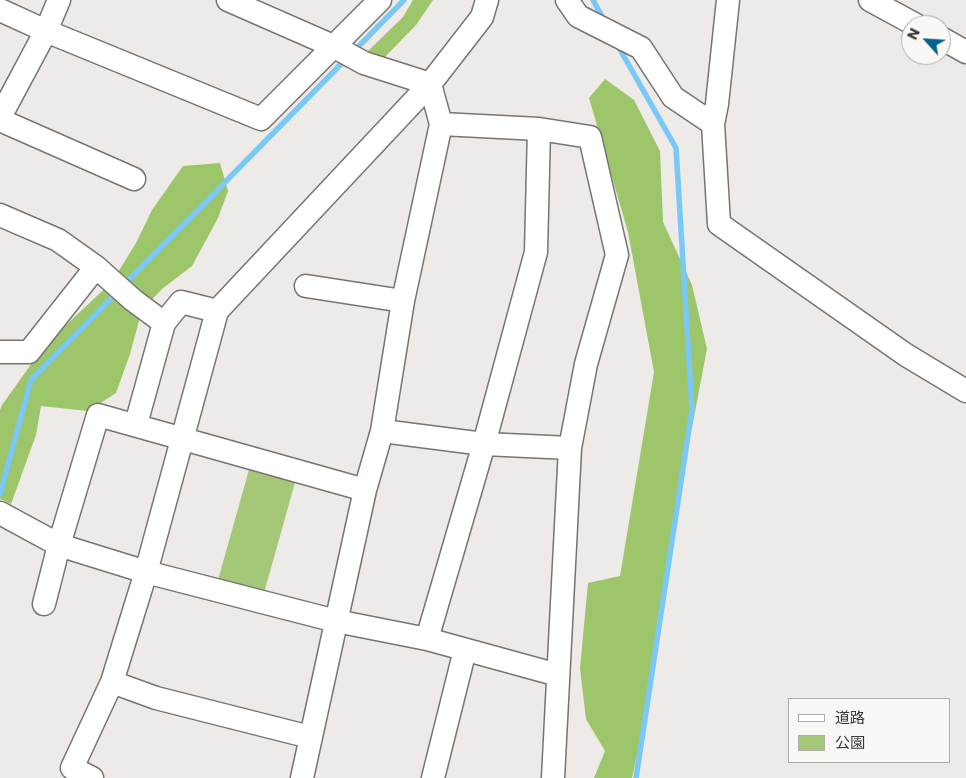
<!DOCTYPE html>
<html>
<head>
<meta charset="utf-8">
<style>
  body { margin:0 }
  #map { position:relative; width:966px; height:778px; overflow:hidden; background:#eeeae7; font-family:Poppins,"Noto Sans JP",sans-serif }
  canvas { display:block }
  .legend { position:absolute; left:788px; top:698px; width:162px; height:65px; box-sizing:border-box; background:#fbf7f5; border:1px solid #aeaba9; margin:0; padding:6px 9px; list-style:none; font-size:15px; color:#3a3837 }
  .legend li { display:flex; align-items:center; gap:10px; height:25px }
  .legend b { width:25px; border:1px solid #aeaba9 }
  .north { position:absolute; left:901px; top:15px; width:50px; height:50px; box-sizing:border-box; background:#fbf7f5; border:1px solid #aeaba9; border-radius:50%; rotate:296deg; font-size:14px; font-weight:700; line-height:20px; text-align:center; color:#3a3837 }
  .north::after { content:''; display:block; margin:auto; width:18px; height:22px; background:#006392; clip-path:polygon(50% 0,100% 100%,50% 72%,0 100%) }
</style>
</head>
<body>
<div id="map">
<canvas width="966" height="778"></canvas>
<ul class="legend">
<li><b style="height:6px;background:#fff"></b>道路</li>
<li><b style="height:14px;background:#a4c877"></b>公園</li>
</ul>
<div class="north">N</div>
</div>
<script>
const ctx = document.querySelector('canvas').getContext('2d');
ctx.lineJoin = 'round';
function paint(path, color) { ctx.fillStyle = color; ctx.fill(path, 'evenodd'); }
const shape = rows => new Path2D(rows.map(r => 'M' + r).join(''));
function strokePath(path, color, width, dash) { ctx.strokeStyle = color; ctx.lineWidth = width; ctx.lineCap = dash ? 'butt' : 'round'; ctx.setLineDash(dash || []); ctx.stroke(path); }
paint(shape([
  [250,466,296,479,264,593,218,580]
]), '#a4c877');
paint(shape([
  [413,0,433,0,416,25,381,61,367,52,403,17],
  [605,79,634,100,660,151,663,222,692,285,707,349,673,527,648,705,632,778,594,778,605,751,586,719,580,668,588,583,620,576,654,372,628,232,589,98],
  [220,163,228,191,218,218,192,266,162,289,142,310,130,354,116,393,88,411,41,406,36,435,11,504,0,499,0,410,2,405,32,363,68,323,112,282,136,243,152,210,183,166]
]), '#9dc56a');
strokePath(shape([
  [593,0,605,22],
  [618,46,676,148,692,409,636,778],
  [353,52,404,0],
  [123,286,346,59],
  [0,494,31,380,117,292]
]), '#79c8f6', 5.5);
const street = shape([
  [228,0,333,46,364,63,430,84,441,124,403,301,382,431,365,490,302,778],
  [567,0,578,16,641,48,673,97,713,124],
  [728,0,717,104,713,124,719,224,906,355,966,391],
  [870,0,916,25],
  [0,10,46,31,261,119,380,0],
  [941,38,966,52],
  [0,117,46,31,59,0],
  [0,120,134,179],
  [539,129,590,137,617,255,586,364,570,448],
  [0,215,58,240,96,267,133,300,164,323],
  [306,286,403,301],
  [0,352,29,352,96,267],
  [136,424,164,323,181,302,217,311],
  [382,431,484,444,570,448,553,778],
  [0,513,59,545,146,572,336,621,427,639,558,675],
  [44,604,59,545,98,415,365,490],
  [427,639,484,444,536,252,539,129,441,124],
  [112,682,156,698,310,737],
  [92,778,72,768,112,682,146,572,217,311,430,84,482,17,487,0],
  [433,778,465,650]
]);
strokePath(street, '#777471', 25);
strokePath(street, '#fff', 22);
</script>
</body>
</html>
